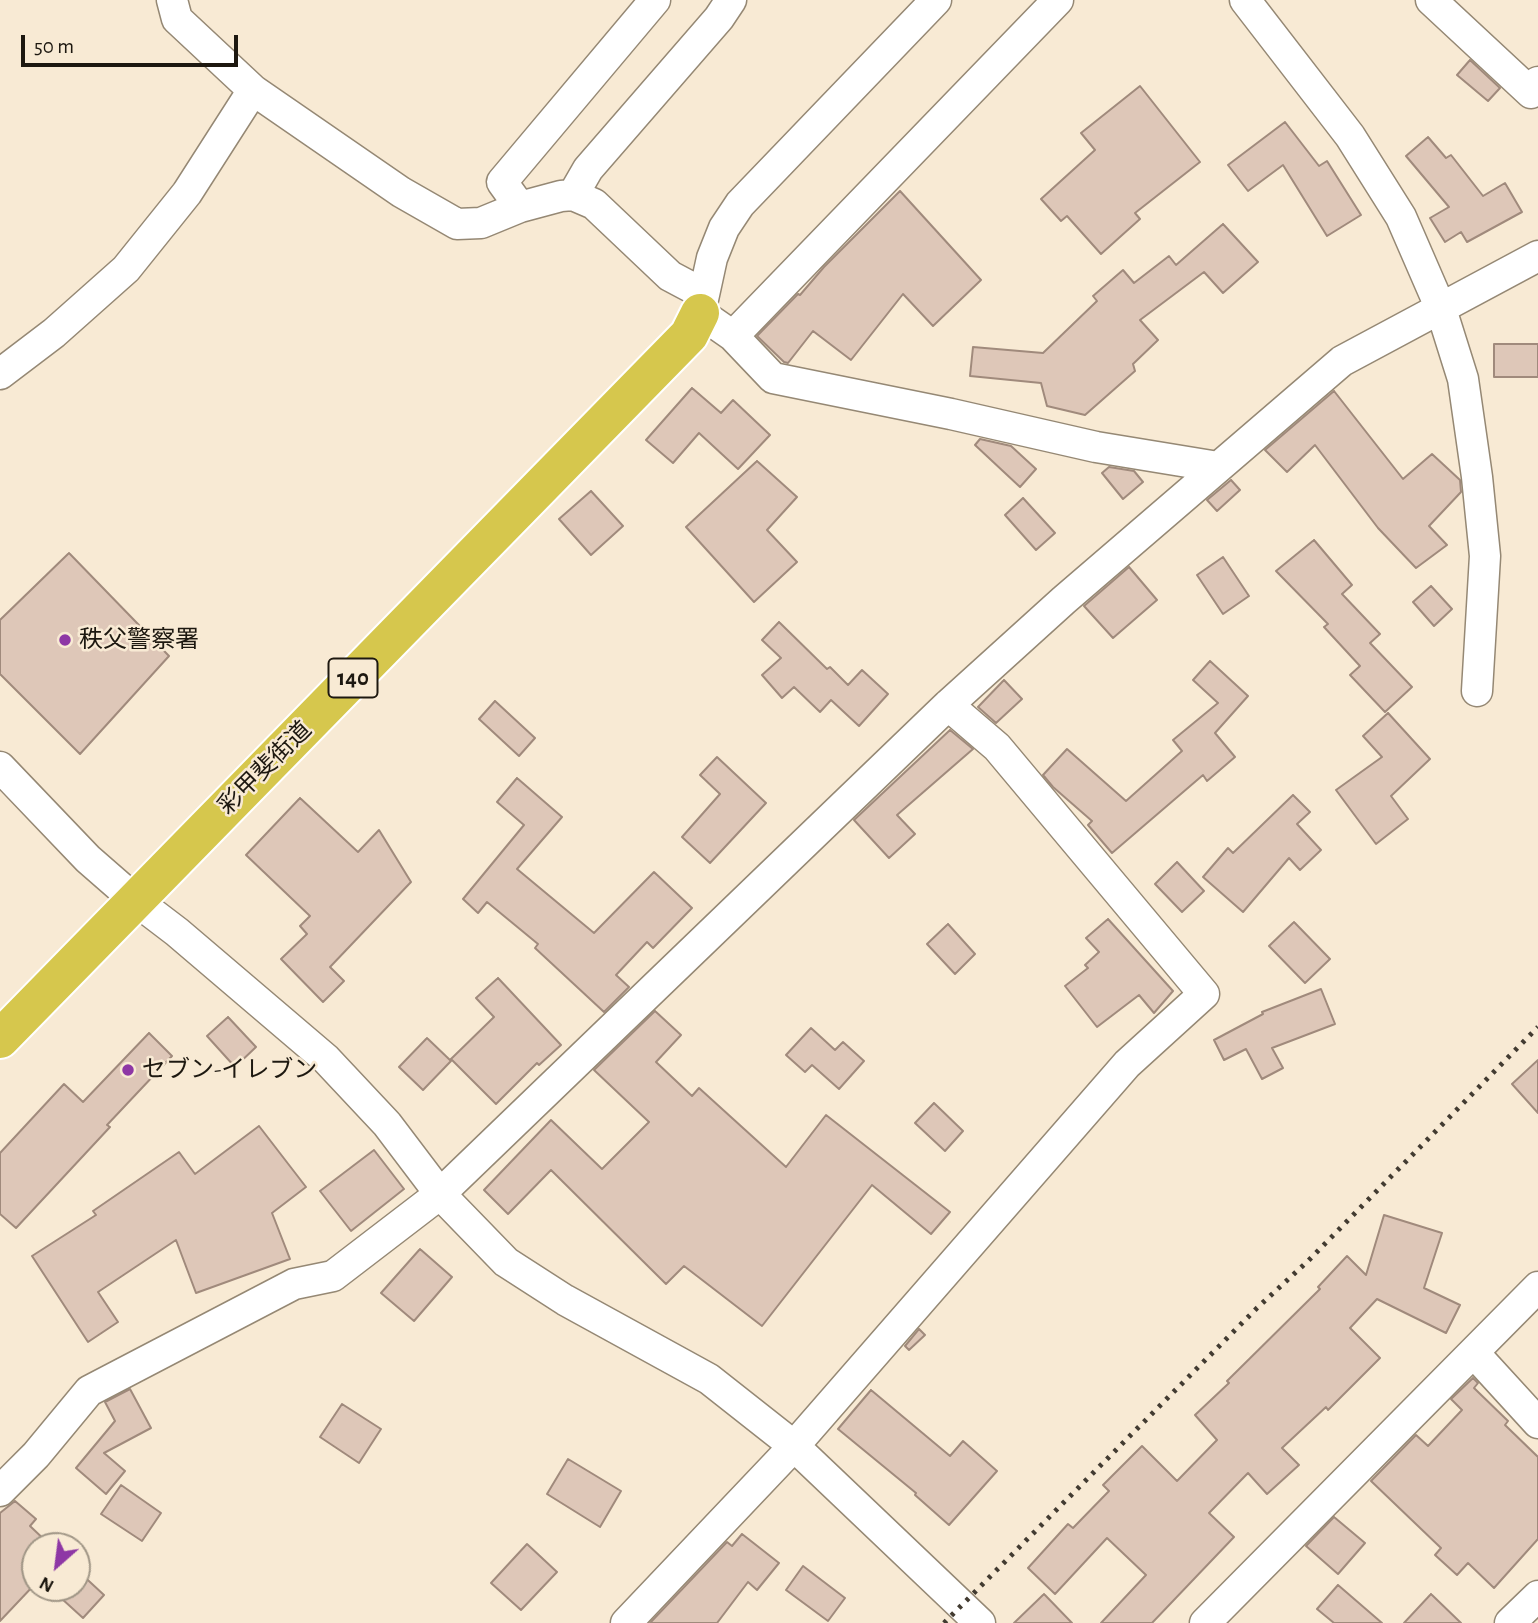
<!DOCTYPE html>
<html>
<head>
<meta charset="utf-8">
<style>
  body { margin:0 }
  #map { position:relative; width:1538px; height:1623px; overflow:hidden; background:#f8ead4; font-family:"Alegreya Sans",sans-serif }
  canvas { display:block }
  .north { position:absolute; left:21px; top:1532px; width:70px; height:70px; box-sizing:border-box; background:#f8ead4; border:2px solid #a09686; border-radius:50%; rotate:208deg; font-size:19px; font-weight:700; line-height:28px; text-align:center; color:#1d1810 }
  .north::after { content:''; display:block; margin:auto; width:24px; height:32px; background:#8e37a5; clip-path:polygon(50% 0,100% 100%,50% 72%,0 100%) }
  .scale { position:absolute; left:21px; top:35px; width:217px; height:32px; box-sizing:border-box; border:4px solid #1d1810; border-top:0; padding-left:9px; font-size:21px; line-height:24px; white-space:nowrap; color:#1d1810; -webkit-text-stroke:5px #f8ead4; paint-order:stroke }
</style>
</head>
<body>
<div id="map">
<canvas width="1538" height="1623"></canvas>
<div class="north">N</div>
<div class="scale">50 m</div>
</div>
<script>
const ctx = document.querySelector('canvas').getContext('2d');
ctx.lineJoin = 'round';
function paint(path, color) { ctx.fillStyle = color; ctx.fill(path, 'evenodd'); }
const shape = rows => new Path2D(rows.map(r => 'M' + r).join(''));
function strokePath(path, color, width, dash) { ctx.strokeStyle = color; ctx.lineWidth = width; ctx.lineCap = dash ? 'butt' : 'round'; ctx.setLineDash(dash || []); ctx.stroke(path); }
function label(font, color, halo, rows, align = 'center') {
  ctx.font = font + ' "Alegreya Sans","Noto Sans JP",sans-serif'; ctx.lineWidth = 5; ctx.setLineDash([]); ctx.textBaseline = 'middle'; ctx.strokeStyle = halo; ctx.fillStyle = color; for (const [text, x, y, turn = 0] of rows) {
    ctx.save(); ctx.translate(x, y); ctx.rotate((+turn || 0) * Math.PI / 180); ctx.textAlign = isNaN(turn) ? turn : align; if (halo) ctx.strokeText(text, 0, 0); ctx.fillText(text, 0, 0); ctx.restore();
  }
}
const building = shape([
  [1470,60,1500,88,1488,101,1457,75,1470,60],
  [1140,86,1200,162,1135,213,1140,219,1101,254,1067,216,1061,221,1041,199,1095,150,1081,133,1140,86],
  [1285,122,1319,166,1327,161,1361,215,1327,236,1283,165,1248,191,1228,165,1285,122],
  [1428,137,1446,158,1451,155,1483,196,1505,183,1522,212,1467,242,1461,232,1445,242,1430,218,1449,207,1406,156,1428,137],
  [900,191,981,280,933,326,903,294,851,360,813,331,788,363,784,362,757,336,798,294,800,295,824,267,900,191],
  [1223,224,1258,262,1223,293,1204,272,1140,320,1158,340,1133,364,1135,371,1085,415,1047,406,1041,383,970,376,973,347,1043,353,1097,301,1093,296,1123,270,1134,283,1169,256,1176,265,1223,224],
  [1494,344,1538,344,1538,377,1494,377,1494,344],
  [692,388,721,413,733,400,770,435,738,469,699,433,673,463,646,440,692,388],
  [1334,391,1403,479,1432,454,1460,480,1461,492,1429,526,1447,545,1416,568,1378,528,1315,445,1287,472,1265,450,1334,391],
  [980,439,1011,446,1036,469,1020,487,975,445,980,439],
  [757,461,797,497,767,530,797,562,754,602,686,527,757,461],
  [1109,467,1134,471,1143,482,1123,499,1102,473,1109,467],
  [1231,480,1240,490,1217,511,1207,500,1231,480],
  [591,491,623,526,591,555,559,519,591,491],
  [1023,498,1055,533,1036,550,1005,515,1023,498],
  [1314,540,1352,585,1342,594,1380,634,1370,643,1412,687,1385,712,1350,675,1360,666,1324,627,1328,624,1276,571,1314,540],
  [69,553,169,656,80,754,0,674,0,620,69,553],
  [1223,557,1249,596,1223,614,1197,575,1223,557],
  [1129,567,1157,600,1113,638,1084,606,1129,567],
  [1431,586,1452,609,1434,626,1413,602,1431,586],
  [779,622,827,669,830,667,848,685,862,670,888,694,859,726,831,700,820,712,794,687,782,698,762,675,781,658,762,640,779,622],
  [1210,661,1248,696,1215,733,1235,757,1207,781,1203,775,1112,853,1088,825,1092,821,1053,787,1043,775,1067,749,1126,801,1182,751,1173,740,1218,703,1193,680,1210,661],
  [1004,680,1022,699,996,723,978,707,1004,680],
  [495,701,535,738,519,756,479,719,495,701],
  [1388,713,1430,759,1391,796,1408,819,1376,844,1336,790,1382,757,1363,736,1388,713],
  [950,730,973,749,897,815,915,834,889,858,854,820,950,730],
  [717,757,766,803,710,863,682,837,720,794,700,775,717,757],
  [517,778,562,817,517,869,594,933,654,872,692,908,653,948,647,942,616,975,629,987,604,1012,535,948,538,944,487,902,478,913,463,899,524,825,497,802,517,778],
  [1293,795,1310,812,1297,824,1321,850,1300,870,1289,858,1243,912,1203,877,1228,848,1233,853,1293,795],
  [300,798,358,852,379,830,411,882,330,967,344,981,323,1002,281,959,307,934,300,926,310,916,246,855,300,798],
  [1177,862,1204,891,1182,912,1155,884,1177,862],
  [1108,919,1173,991,1154,1013,1139,995,1097,1027,1065,986,1088,968,1085,965,1099,952,1086,938,1108,919],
  [1294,922,1330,959,1305,983,1269,946,1294,922],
  [948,924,975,954,955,974,927,944,948,924],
  [498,978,561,1045,539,1065,537,1063,496,1104,451,1059,494,1017,476,998,498,978],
  [1321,989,1335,1024,1272,1048,1283,1068,1262,1079,1246,1049,1224,1060,1214,1040,1263,1014,1262,1012,1321,989],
  [655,1011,681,1035,656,1062,692,1096,699,1088,786,1167,826,1115,950,1212,931,1234,872,1185,762,1326,684,1266,666,1284,551,1170,508,1214,484,1190,551,1120,602,1169,649,1122,594,1070,655,1011],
  [228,1017,256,1047,235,1067,207,1036,228,1017],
  [811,1028,835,1050,843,1042,864,1061,839,1089,812,1065,805,1072,786,1055,811,1028],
  [149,1033,172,1056,107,1125,110,1127,16,1228,0,1214,0,1153,64,1084,83,1102,149,1033],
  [427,1038,451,1061,423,1090,399,1067,427,1038],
  [1538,1060,1538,1113,1512,1084,1538,1060],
  [934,1103,963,1131,945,1151,915,1123,934,1103],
  [259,1126,306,1187,272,1213,290,1259,196,1293,176,1240,98,1292,118,1322,88,1342,32,1256,96,1215,93,1211,179,1152,195,1174,259,1126],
  [374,1150,404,1189,351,1231,320,1191,374,1150],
  [1384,1215,1442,1233,1424,1288,1460,1305,1446,1333,1377,1299,1350,1328,1380,1358,1328,1410,1326,1407,1282,1448,1299,1465,1267,1494,1248,1473,1209,1513,1234,1537,1152,1623,1101,1623,1146,1575,1107,1538,1055,1594,1028,1568,1068,1524,1073,1528,1109,1491,1103,1485,1142,1446,1177,1481,1217,1440,1195,1415,1229,1383,1227,1381,1320,1289,1318,1287,1347,1256,1366,1275,1384,1215],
  [420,1249,452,1277,414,1321,381,1293,420,1249],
  [919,1329,925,1335,909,1350,905,1346,919,1329],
  [1473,1378,1478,1383,1474,1388,1508,1421,1505,1425,1538,1457,1538,1539,1494,1588,1468,1563,1457,1575,1435,1555,1441,1548,1371,1481,1416,1435,1428,1446,1462,1410,1451,1399,1473,1378],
  [130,1389,151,1428,104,1453,125,1471,106,1494,76,1468,115,1421,105,1402,130,1389],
  [871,1390,950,1456,963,1441,997,1471,949,1525,915,1495,916,1493,838,1429,871,1390],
  [342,1404,381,1429,359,1463,320,1437,342,1404],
  [568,1459,621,1491,600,1527,547,1494,568,1459],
  [121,1485,161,1513,142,1541,101,1514,121,1485],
  [15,1501,36,1519,30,1526,51,1546,35,1546,35,1584,0,1621,0,1513,15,1501],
  [1334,1517,1365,1543,1338,1574,1306,1546,1334,1517],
  [742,1534,779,1563,757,1590,748,1582,717,1623,650,1623,727,1542,732,1546,742,1534],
  [527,1544,557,1572,521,1610,491,1583,527,1544],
  [803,1566,845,1598,828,1621,786,1590,803,1566],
  [77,1570,104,1595,83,1618,50,1588,77,1588,77,1570],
  [1338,1585,1382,1623,1334,1623,1317,1609,1338,1585],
  [1044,1594,1072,1623,1014,1623,1044,1594],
  [1431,1594,1461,1623,1404,1623,1431,1594]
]);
paint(building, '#dec7b8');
strokePath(building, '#a08a7c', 2);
const minor = shape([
  [172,0,177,19,253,90,401,192,457,224,481,223,520,207,561,196,573,195,594,204,670,276,702,293],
  [936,0,740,204,724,228,712,258,700,313,733,336,773,378,951,414,1096,447,1218,467],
  [1245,0,1350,136,1401,217,1441,309,1463,379,1477,477,1485,556,1477,691],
  [1431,0,1531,93,1538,82],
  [573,195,588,169,719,18,731,0],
  [520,207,502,182,655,0],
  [733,336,1058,0],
  [0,374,54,333,126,269,187,193,253,90],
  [0,767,88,859,135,900,177,932,326,1059,387,1124,440,1194,506,1262,565,1300,709,1379,794,1446,980,1623],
  [1474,1353,1538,1423],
  [0,1491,36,1455,89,1391,294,1284,333,1276,440,1194,948,705,1064,600,1342,361,1538,256],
  [626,1623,794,1446,1127,1064,1204,994,997,747,948,705],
  [1205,1623,1538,1287],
  [1510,1623,1538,1596]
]);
const highway = shape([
  [0,1039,689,335,700,313]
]);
strokePath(minor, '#958874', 33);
strokePath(highway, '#fff', 42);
strokePath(minor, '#fff', 30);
strokePath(highway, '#d6c74d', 38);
strokePath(shape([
  [944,1623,1257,1308,1308,1261,1538,1027]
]), '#423b31', 5, [3.5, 7]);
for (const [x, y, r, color] of [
  [65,640,7,"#8e37a5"],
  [128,1070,7,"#8e37a5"]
]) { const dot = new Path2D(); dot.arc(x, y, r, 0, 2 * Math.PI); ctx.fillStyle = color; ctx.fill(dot); strokePath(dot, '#f8ead4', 2.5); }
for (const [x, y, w] of [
  [353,678,49]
]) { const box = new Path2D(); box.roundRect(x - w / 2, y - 19.5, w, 39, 5); ctx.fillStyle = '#f8ead4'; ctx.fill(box); strokePath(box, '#1d1810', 2); }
label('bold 23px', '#1d1810', null, [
  ["140",353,678]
]);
label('24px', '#1d1810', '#f8ead4', [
  ["秩父警察署",79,640],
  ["セブン-イレブン",142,1070]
], 'left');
label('24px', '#1d1810', '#f8ead4', [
  ["彩甲斐街道",265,768,-45]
]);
</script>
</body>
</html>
